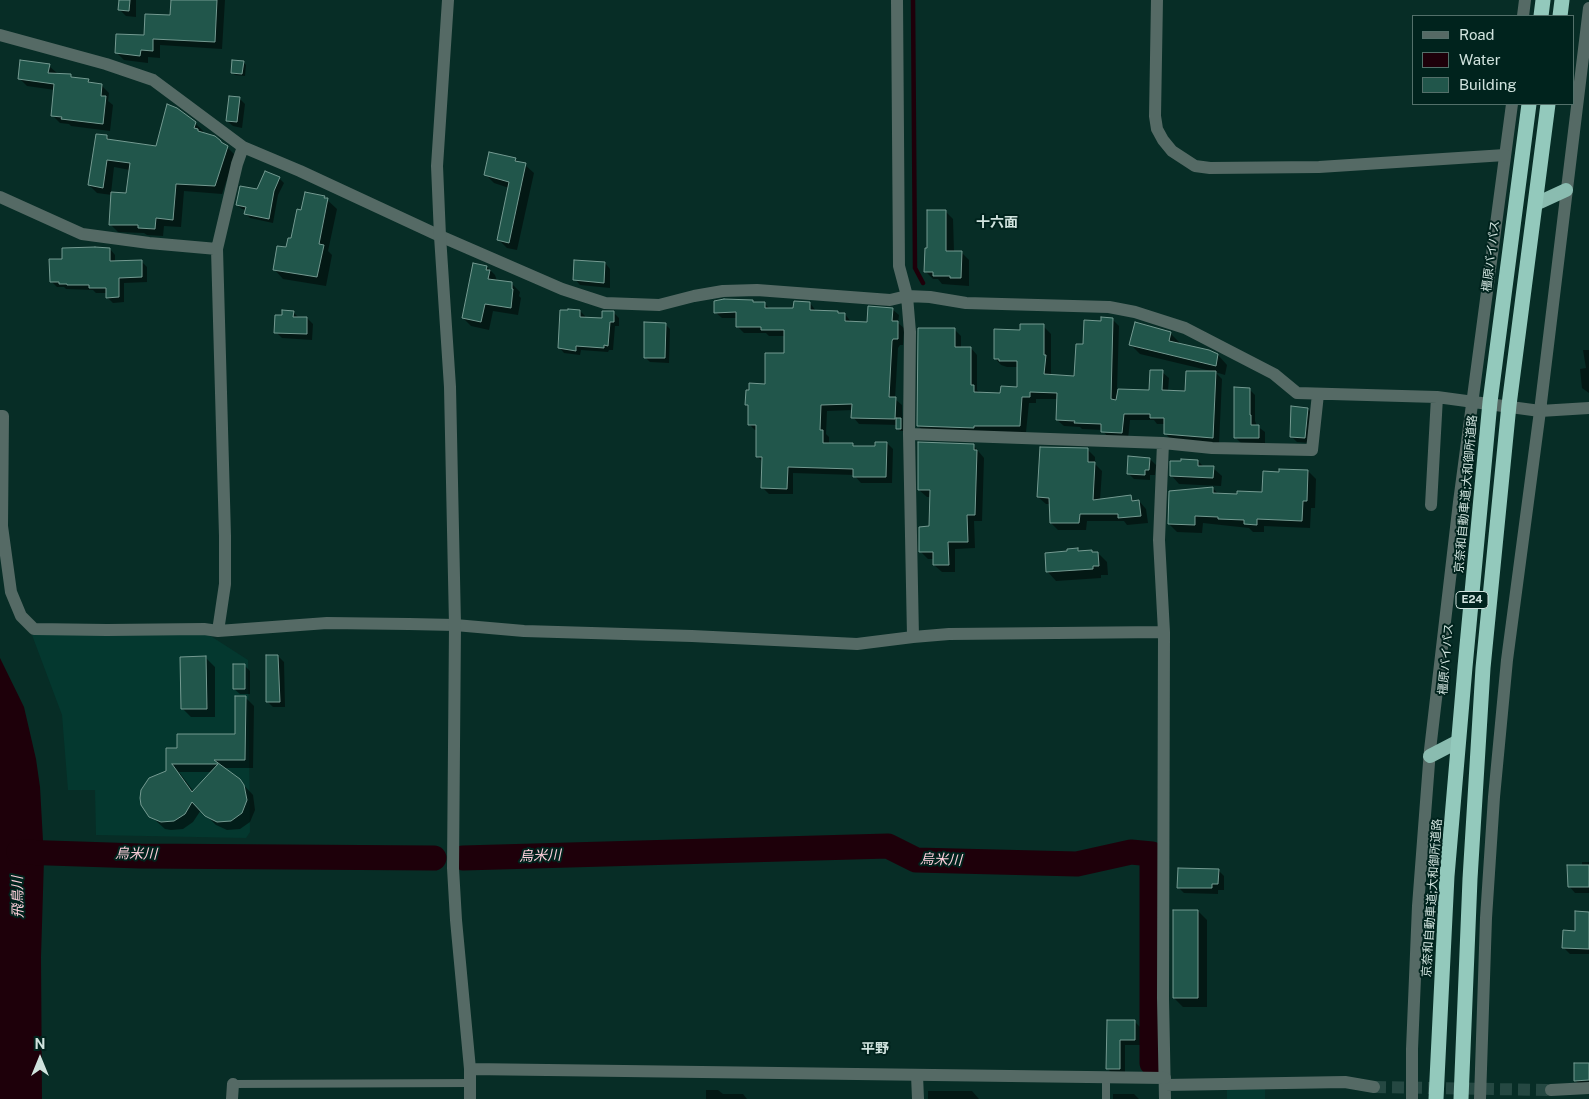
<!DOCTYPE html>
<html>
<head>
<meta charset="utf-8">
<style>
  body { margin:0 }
  #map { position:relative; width:1589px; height:1099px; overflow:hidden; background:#072d26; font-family:"Public Sans",sans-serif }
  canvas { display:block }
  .legend { position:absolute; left:1412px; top:15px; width:162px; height:90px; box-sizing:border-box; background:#00231d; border:1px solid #53706a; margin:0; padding:6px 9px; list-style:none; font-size:15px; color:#d0e3de }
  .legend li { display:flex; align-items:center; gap:10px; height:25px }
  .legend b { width:25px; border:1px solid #53706a }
  .north { position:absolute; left:15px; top:1034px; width:50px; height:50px; -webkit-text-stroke:4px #00231d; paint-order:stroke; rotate:0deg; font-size:14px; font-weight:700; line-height:20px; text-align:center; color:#d0e3de }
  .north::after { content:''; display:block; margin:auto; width:18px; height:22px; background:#d0e3de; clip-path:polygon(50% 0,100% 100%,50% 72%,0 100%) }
</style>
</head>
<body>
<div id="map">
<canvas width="1589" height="1099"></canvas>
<ul class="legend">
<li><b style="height:6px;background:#556a65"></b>Road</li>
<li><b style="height:14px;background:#1e000a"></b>Water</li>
<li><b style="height:14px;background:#21564b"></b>Building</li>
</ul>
<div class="north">N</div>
</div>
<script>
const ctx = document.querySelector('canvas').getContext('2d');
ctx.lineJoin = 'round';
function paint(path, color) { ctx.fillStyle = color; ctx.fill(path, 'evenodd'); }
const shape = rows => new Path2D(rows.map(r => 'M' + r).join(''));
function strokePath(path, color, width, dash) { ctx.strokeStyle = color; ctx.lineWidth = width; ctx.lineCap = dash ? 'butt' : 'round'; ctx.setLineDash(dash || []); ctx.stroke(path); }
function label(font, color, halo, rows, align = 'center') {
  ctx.font = font + ' "Public Sans","Noto Sans JP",sans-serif'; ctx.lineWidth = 4; ctx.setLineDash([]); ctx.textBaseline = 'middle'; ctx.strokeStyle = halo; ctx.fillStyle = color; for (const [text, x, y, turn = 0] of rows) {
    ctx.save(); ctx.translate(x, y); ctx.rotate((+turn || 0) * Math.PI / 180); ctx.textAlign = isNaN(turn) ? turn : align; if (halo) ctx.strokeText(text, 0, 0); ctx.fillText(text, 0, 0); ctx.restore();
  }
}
paint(shape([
  [32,635,209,635,248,660,250,832,246,838,96,835,95,790,68,790,62,715],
  [1265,1087,1265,1099,1227,1099,1227,1088]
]), '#04382f');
paint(shape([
  [0,658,24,707,36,759,40,787,44,859,41,957,42,1099,0,1099]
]), '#1e000a');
paint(shape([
  [120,0,136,0,136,17,126,16,120,10],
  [172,0,225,0,222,49,160,45,160,58,148,57,148,63,124,60,117,53,145,36,171,17],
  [243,62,246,65,245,76,235,75,232,73],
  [49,66,57,73,70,76,74,79,88,80,92,84,101,85,109,93,108,101,113,105,110,131,71,126,69,124,60,123,52,115,55,90,27,86,19,78],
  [239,98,245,104,242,128,233,126,227,121],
  [195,123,203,131,202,134,227,147,235,155,222,194,184,191,181,227,164,226,163,236,147,235,144,233,118,232,110,224,112,195,97,193,89,185,107,136,111,141,157,148],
  [114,167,130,170,127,194,111,193],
  [515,159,519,163,525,165,534,173,517,250,507,248,498,239,509,188,494,183,486,175],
  [279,178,284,183,278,195,273,223,250,218,246,214,247,210,242,209,237,205],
  [324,197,337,209,328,251,332,255,326,286,283,279,274,269,292,240,302,211],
  [945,211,953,219,954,252,961,252,969,260,969,286,942,284,938,279,933,279,925,271,929,249],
  [110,249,115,255,115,262,141,261,147,267,147,282,124,283,124,302,113,303,107,297,107,293,96,293,93,290,66,289,64,287,57,287,51,281,63,260],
  [605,263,610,269,610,288,580,285,575,279],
  [487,267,495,275,497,281,512,284,520,292,519,296,521,298,518,315,493,311,489,330,471,326,463,318],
  [752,301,755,304,765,304,770,309,794,309,810,303,816,311,838,312,840,314,845,314,851,322,868,323,892,309,899,315,898,323,904,328,903,345,900,345,898,348,895,399,902,405,903,431,900,431,898,428,898,425,859,424,853,417,853,410,827,411,826,434,829,437,829,445,853,445,856,448,877,448,887,443,893,449,892,483,861,483,854,475,793,473,793,494,769,494,762,487,763,462,757,456,758,430,755,430,749,424,749,407,746,404,750,392,766,385,785,354,785,336,769,336,766,333,744,333,738,327,738,318,722,318,715,312],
  [580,311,585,316,585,318,603,320,614,313,619,318,619,326,615,326,613,350,609,350,608,352,581,350,580,355,564,353,559,347],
  [293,312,299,318,307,318,313,324,312,340,282,338,276,332,284,316],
  [1112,319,1119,326,1117,390,1150,391,1162,372,1169,378,1168,391,1186,392,1211,371,1140,354,1131,345,1170,333,1179,342,1179,345,1218,355,1227,365,1225,375,1215,372,1222,379,1219,444,1171,440,1165,433,1165,424,1157,424,1154,420,1130,420,1128,439,1109,438,1102,430,1082,429,1080,427,1064,426,1057,420,1058,399,1036,399,1036,403,1029,403,1026,432,925,432,918,426,955,330,961,336,961,348,971,348,977,355,977,390,981,394,1002,395,1018,389,1018,367,1007,367,1001,365,995,358,1021,331,1043,326,1051,334,1051,375,1076,377,1085,346,1103,322],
  [665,324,670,329,669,363,650,362,645,357],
  [1583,350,1589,350,1589,393,1582,388,1580,369,1586,368],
  [1249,389,1255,395,1255,421,1257,426,1265,432,1265,444,1242,444,1236,438],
  [1308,409,1314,415,1311,443,1297,442,1291,436],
  [974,446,984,458,982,521,974,521,975,548,955,549,955,572,942,572,934,565,934,559,928,559,921,552,931,528,931,497,927,497,919,490],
  [1088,450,1095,457,1095,464,1102,471,1100,500,1130,497,1136,502,1139,501,1146,509,1148,523,1127,525,1124,521,1087,521,1086,530,1058,530,1051,523,1050,504,1046,504,1038,497],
  [1150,459,1156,465,1155,475,1150,475,1150,480,1134,479,1128,473],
  [1198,461,1204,467,1213,468,1222,476,1221,486,1179,484,1171,475],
  [1308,471,1316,479,1315,508,1311,508,1310,528,1264,526,1264,532,1253,532,1249,528,1203,523,1202,533,1177,532,1169,524,1213,488,1219,495,1238,495,1264,493],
  [1078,549,1081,552,1092,551,1094,553,1098,553,1107,562,1108,575,1101,575,1101,578,1056,581,1047,571,1068,552],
  [278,656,284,662,285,707,273,707,267,701],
  [206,658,215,667,215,717,191,717,182,708],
  [244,665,250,671,250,694,240,694,234,689],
  [245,697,254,706,253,768,223,768,239,780,253,795,255,810,250,822,240,829,227,830,216,825,201,810,193,822,183,829,171,830,165,829,145,811,168,772,178,750,237,735],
  [179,772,212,772,194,792],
  [1582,862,1589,862,1589,893,1575,893,1569,886,1582,866],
  [1218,870,1224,876,1224,890,1218,890,1218,894,1184,893,1178,887],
  [1198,911,1207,920,1207,1007,1183,1007,1174,998],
  [1589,913,1589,954,1570,954,1564,948],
  [1108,1021,1134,1021,1140,1027,1141,1045,1125,1045,1125,1074,1113,1074,1107,1068],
  [1589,1064,1589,1086,1581,1086,1575,1080],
  [706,1090,718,1090,723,1094,743,1094,747,1099,706,1099],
  [928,1091,972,1091,979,1099,928,1099],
  [1113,1094,1134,1094,1139,1099,1113,1099]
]), '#0007');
strokePath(shape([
  [913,0,915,268,923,283]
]), '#1e000a', 4.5);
strokePath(shape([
  [19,852,140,856,434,858],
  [463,858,888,846,916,860,1077,864,1131,852,1152,854,1152,1063]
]), '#1e000a', 25);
const building = shape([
  [119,0,130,0,129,11,118,10,119,0],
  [171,0,217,0,215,42,153,39,153,51,141,50,140,56,115,53,116,34,144,35,145,14,170,15,171,0],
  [20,60,50,64,48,73,71,74,71,77,89,79,88,82,102,84,101,96,106,96,103,124,61,119,62,117,51,116,54,84,18,79,20,60],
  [232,60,244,61,242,74,231,73,232,60],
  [229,96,240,97,237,122,226,121,229,96],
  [167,104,177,108,196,122,194,128,198,129,198,131,215,136,221,141,221,142,228,146,215,186,176,184,173,220,156,218,155,229,138,228,138,225,109,225,111,192,126,193,130,163,107,160,103,188,88,185,96,134,107,135,107,139,156,146,167,104],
  [489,152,516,158,515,161,526,163,509,243,497,240,509,182,484,175,489,152],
  [265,171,280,177,274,191,269,219,244,214,246,207,236,205,240,186,257,189,265,171],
  [305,192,325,196,324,198,328,198,319,244,324,245,317,277,273,270,277,246,286,247,288,238,291,238,297,209,301,210,305,192],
  [927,210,946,210,946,251,962,251,961,278,950,278,950,276,933,276,933,272,924,272,925,248,927,248,927,210],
  [95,247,110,248,110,261,142,260,142,277,119,278,119,297,106,298,106,288,89,288,89,285,67,285,67,284,59,284,59,282,50,282,49,259,62,259,62,248,95,247],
  [574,260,605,262,604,283,573,280,574,260],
  [473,263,487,266,486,270,490,270,488,279,512,282,512,289,513,289,511,308,485,304,481,322,462,318,473,263],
  [724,299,753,300,753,302,765,302,765,308,793,308,794,301,810,302,810,310,838,311,838,313,845,313,845,321,867,322,868,306,893,308,892,321,898,321,898,339,893,339,892,341,889,397,896,397,895,419,851,418,852,404,821,405,820,430,823,430,823,443,853,443,853,446,875,446,875,442,887,442,886,477,853,477,853,469,788,467,787,489,761,488,762,457,756,457,756,425,748,425,748,405,745,405,746,390,749,390,749,383,765,384,765,353,784,353,784,330,761,330,761,327,736,327,736,312,714,313,714,301,724,299],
  [568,309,580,310,580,317,602,318,602,311,614,311,614,322,610,322,608,346,604,345,604,348,576,346,576,351,558,348,560,310,568,310,568,309],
  [282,310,294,311,293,317,307,317,307,334,274,333,275,315,282,315,282,310],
  [1101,317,1113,318,1111,399,1116,400,1118,389,1149,390,1150,370,1163,370,1162,390,1185,391,1186,371,1216,371,1213,438,1164,434,1164,418,1150,418,1150,414,1124,414,1122,433,1101,432,1101,424,1074,423,1075,421,1056,420,1057,393,1030,392,1030,397,1022,397,1020,426,974,426,974,428,917,426,918,328,955,328,955,347,971,347,971,385,974,385,974,392,1000,393,1001,386,1017,387,1017,361,999,361,999,359,994,359,994,329,1020,330,1020,324,1044,324,1044,355,1046,355,1044,374,1074,376,1076,344,1083,344,1084,320,1101,321,1101,317],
  [644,322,666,323,665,358,644,358,644,322],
  [1135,322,1171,332,1169,341,1209,350,1218,354,1216,366,1129,345,1135,322],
  [1234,387,1250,388,1250,415,1251,415,1251,425,1259,425,1259,438,1234,438,1234,387],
  [1291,406,1308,408,1305,438,1290,437,1291,406],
  [896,418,901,418,901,429,896,429,896,418],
  [918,442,974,444,974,450,977,450,975,515,967,515,968,542,948,542,949,565,933,565,933,552,919,552,919,527,929,526,930,490,918,490,918,442],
  [1040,447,1088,448,1088,462,1095,462,1093,500,1131,495,1132,501,1139,500,1141,516,1118,518,1118,514,1080,514,1079,523,1050,523,1049,498,1037,497,1040,447],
  [1128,456,1150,458,1149,470,1145,470,1145,475,1127,474,1128,456],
  [1181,459,1198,460,1198,466,1214,466,1213,478,1170,476,1170,461,1181,461,1181,459],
  [1279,469,1308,470,1307,501,1303,501,1302,521,1257,519,1257,525,1244,524,1244,520,1218,519,1218,517,1195,516,1195,525,1168,524,1169,491,1213,487,1213,493,1237,494,1237,491,1262,492,1263,471,1279,472,1279,469],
  [1078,548,1078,551,1092,550,1092,552,1098,552,1099,566,1093,566,1093,569,1046,572,1045,553,1067,551,1067,549,1078,548],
  [266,655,278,655,280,702,266,702,266,655],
  [206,656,207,709,181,709,180,657,206,656],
  [233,664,245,664,245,689,233,689,233,664],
  [235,696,246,696,245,760,214,760,240,779,244,785,247,800,242,813,231,821,217,822,205,816,192,802,185,814,174,821,161,822,149,817,141,805,140,798,141,790,149,778,166,771,166,748,177,748,177,734,235,734,235,696],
  [172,764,218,764,192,792,172,764],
  [1567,865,1589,865,1589,887,1568,887,1567,865],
  [1178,868,1219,869,1218,884,1212,884,1212,888,1177,888,1178,868],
  [1173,910,1198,910,1198,998,1173,998,1173,910],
  [1575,911,1589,912,1589,949,1562,948,1563,930,1575,931,1575,911],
  [1107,1020,1135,1020,1135,1040,1120,1040,1120,1069,1106,1069,1107,1020],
  [1574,1063,1589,1063,1589,1080,1574,1081,1574,1063]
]);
paint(building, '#21564b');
strokePath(building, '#749a91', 1);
strokePath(shape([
  [1374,1087,1551,1090]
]), '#254842', 12, [12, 6]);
strokePath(shape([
  [1106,1077,1106,1099],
  [233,1084,470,1083]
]), '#556a65', 8);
strokePath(shape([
  [897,0,899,266,907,296,910,332,909,434,913,637],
  [1523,16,1525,0],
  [0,35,106,64,153,80,243,147,300,171,440,236,562,289,605,303,659,305,694,296,723,291,757,290,890,300,907,296,930,297,966,303,1109,307,1135,312,1185,328,1274,374,1297,393,1437,397,1540,411,1589,408],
  [0,197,82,234,149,243,217,249],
  [0,416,3,416,2,526,11,592,21,616,34,629,107,630,204,629,218,631,327,623,409,624,455,625,524,631,692,636,857,644,913,637,949,634,1164,632],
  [909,434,1163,443,1212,448,1312,450,1318,394],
  [1163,443,1159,540,1164,632,1163,998,1165,1099],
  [1431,505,1437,397],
  [218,631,225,584,225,536,217,249,237,164,243,147],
  [917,1075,918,1099],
  [1165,1085,1345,1082,1374,1087],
  [1551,1090,1589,1088],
  [232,1099,233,1084],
  [1412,1099,1412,1049,1418,906,1430,750,1459,502,1512,104],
  [1480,1099,1486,918,1494,797,1507,660,1540,411,1589,8]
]), '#556a65', 12);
strokePath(shape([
  [448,0,437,166,440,236,450,387,455,625,453,868,456,920,470,1069,470,1099],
  [1157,0,1155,116,1157,129,1163,140,1172,151,1195,166,1210,168,1319,167,1505,155],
  [470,1069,1165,1078]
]), '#556a65', 12);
strokePath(shape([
  [1540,202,1566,190],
  [1430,756,1455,743]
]), '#8abcb0', 14);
strokePath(shape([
  [1541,16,1543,0],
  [1560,16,1562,0]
]), '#93c9bc', 15);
strokePath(shape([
  [1436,1099,1447,876,1465,667,1490,402,1529,104],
  [1461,1099,1470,879,1483,668,1509,405,1548,104]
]), '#93c9bc', 15);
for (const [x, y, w] of [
  [1472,600,32]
]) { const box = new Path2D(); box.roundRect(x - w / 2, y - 8.5, w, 17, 4); ctx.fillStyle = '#00231d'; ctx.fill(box); strokePath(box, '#d0e3de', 1); }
label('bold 11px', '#d0e3de', null, [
  ["E24",1472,600]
]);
label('12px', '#d0e3de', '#00231d', [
  ["橿原バイパス",1491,256,-83],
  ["京奈和自動車道;大和御所道路",1466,494,-85],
  ["橿原バイパス",1446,659,-85],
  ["京奈和自動車道;大和御所道路",1432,898,-86]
]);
label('bold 14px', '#d0e3de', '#00231d', [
  ["十六面",997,223],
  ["平野",875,1049]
]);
label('italic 14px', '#ffd1dd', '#00231d', [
  ["烏米川",136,854,1],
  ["烏米川",540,856,-2],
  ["烏米川",941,860,2],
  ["飛鳥川",18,897,-91]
]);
</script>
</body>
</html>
